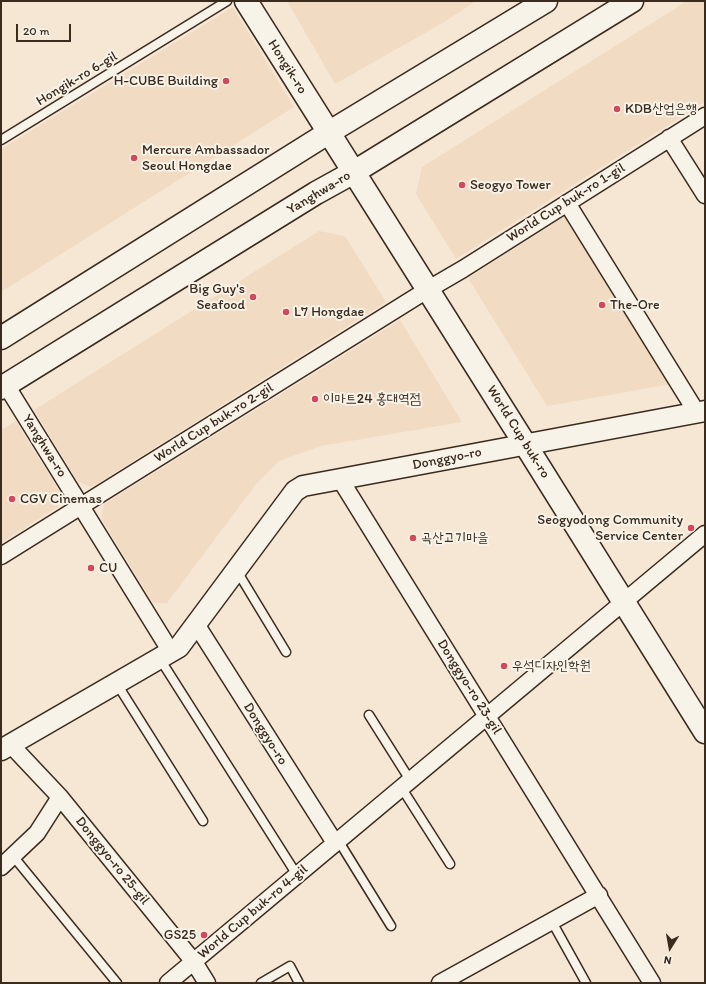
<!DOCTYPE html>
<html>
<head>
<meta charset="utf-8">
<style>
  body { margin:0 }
  #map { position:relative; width:706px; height:984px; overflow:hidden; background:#f6e7d4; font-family:Itim,sans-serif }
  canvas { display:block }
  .frame { position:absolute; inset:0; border:2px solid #3b2a1e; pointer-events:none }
  .north { position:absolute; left:650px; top:928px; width:40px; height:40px; -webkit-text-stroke:3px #f7f3e8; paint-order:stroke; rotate:191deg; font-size:11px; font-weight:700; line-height:16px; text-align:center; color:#3b2a1e }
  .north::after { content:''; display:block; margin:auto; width:14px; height:18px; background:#3b2a1e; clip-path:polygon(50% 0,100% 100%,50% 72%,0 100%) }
  .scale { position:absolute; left:16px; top:24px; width:55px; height:18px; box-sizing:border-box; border:2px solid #3b2a1e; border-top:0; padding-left:5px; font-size:12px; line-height:14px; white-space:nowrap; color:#3b2a1e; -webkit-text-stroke:3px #f7f3e8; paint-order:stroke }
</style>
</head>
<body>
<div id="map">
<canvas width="706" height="984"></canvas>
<div class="frame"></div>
<div class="north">N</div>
<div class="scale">20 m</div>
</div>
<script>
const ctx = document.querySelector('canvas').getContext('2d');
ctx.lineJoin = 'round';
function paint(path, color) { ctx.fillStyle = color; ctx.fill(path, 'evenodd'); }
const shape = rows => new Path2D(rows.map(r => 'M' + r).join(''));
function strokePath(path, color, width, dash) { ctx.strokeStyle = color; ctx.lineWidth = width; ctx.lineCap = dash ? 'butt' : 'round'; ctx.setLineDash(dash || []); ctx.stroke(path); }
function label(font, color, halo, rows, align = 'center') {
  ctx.font = font + ' Itim,"Poor Story",sans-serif'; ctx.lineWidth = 4; ctx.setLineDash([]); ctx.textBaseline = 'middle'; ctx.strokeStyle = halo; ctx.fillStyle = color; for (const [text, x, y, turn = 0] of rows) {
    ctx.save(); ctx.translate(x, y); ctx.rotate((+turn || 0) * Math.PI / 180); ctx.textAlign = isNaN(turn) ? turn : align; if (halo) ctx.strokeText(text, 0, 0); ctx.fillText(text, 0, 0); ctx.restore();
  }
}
paint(shape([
  [287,1,476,1,446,21,335,84],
  [687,1,705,1,705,102,456,259,416,194,422,167],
  [233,7,294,107,1,292,1,149],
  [567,215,672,384,547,406,468,278],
  [319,231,345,236,386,302,92,487,78,482,34,410],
  [400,320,462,422,321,446,279,461,257,483,167,603,153,603,101,518,104,504],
  [16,421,61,494,58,507,1,543,1,430]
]), '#f1dbc3');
const service = shape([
  [1,140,227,1],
  [237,571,286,652],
  [160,659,297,875],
  [117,684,203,821],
  [369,715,410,780],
  [401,787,450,864],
  [338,840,391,926],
  [13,856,117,983],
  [551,920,586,983],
  [261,983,290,966,299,983]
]);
const minor = shape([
  [669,138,705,195],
  [567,203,697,413],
  [6,385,171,652],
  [340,479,652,983],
  [1,556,427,290,463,269,705,116],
  [196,624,335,843],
  [11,745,60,797,194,962,207,983],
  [1,867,37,833,60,797],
  [168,983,705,534],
  [440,983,599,895]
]);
const tertiary = shape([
  [1,750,179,647,295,491,303,486,705,411]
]);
const secondary = shape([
  [246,1,525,444,705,732]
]);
const primary = shape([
  [1,338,328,133,546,1],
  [1,388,316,193,354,172,632,1]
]);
strokePath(service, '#3b2a1e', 11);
strokePath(minor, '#3b2a1e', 19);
strokePath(tertiary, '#3b2a1e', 23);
strokePath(secondary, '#3b2a1e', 25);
strokePath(primary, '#3b2a1e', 25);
strokePath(service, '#f7f3e8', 8);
strokePath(minor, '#f7f3e8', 16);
strokePath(tertiary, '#f7f3e8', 20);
strokePath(secondary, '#f7f3e8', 22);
strokePath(primary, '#f7f3e8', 22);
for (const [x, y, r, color] of [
  [226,81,4,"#d1495b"],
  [617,109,4,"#d1495b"],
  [134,158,4,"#d1495b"],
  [462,185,4,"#d1495b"],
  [253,297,4,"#d1495b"],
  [602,305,4,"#d1495b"],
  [286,312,4,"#d1495b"],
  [315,399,4,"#d1495b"],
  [12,499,4,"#d1495b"],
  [691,528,4,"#d1495b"],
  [413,538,4,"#d1495b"],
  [91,568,4,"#d1495b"],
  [504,666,4,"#d1495b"],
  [204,935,4,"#d1495b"]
]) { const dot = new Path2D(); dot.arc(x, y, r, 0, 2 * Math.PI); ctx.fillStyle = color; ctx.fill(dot); strokePath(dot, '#f7f3e8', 1.5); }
label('14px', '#3b2a1e', '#f7f3e8', [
  ["Hongik-ro",287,67,58],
  ["Hongik-ro 6-gil",77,79,-31],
  ["Yanghwa-ro",319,193,-31],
  ["World Cup buk-ro 1-gil",566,203,-32],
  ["World Cup buk-ro 2-gil",214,423,-32],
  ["World Cup buk-ro",518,432,58],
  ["Yanghwa-ro",44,446,58],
  ["Donggyo-ro",447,459,-11],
  ["Donggyo-ro 23-gil",469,687,58],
  ["Donggyo-ro",265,734,58],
  ["Donggyo-ro 25-gil",112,861,51],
  ["World Cup buk-ro 4-gil",253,912,-40]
]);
label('14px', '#3b2a1e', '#f7f3e8', [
  ["H-CUBE Building",218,81,"right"],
  ["KDB산업은행",625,109],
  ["Mercure Ambassador",142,150],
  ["Seoul Hongdae",142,166],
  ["Seogyo Tower",470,185],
  ["Big Guy's",245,289,"right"],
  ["Seafood",245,305,"right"],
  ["The-Ore",610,305],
  ["L7 Hongdae",294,312],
  ["이마트24 홍대역점",323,399],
  ["CGV Cinemas",20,499],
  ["Seogyodong Community",683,520,"right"],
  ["Service Center",683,536,"right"],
  ["곡산고기마을",421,538],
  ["CU",99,568],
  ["우석디자인학원",512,666],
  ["GS25",196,935,"right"]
], 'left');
</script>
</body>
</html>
